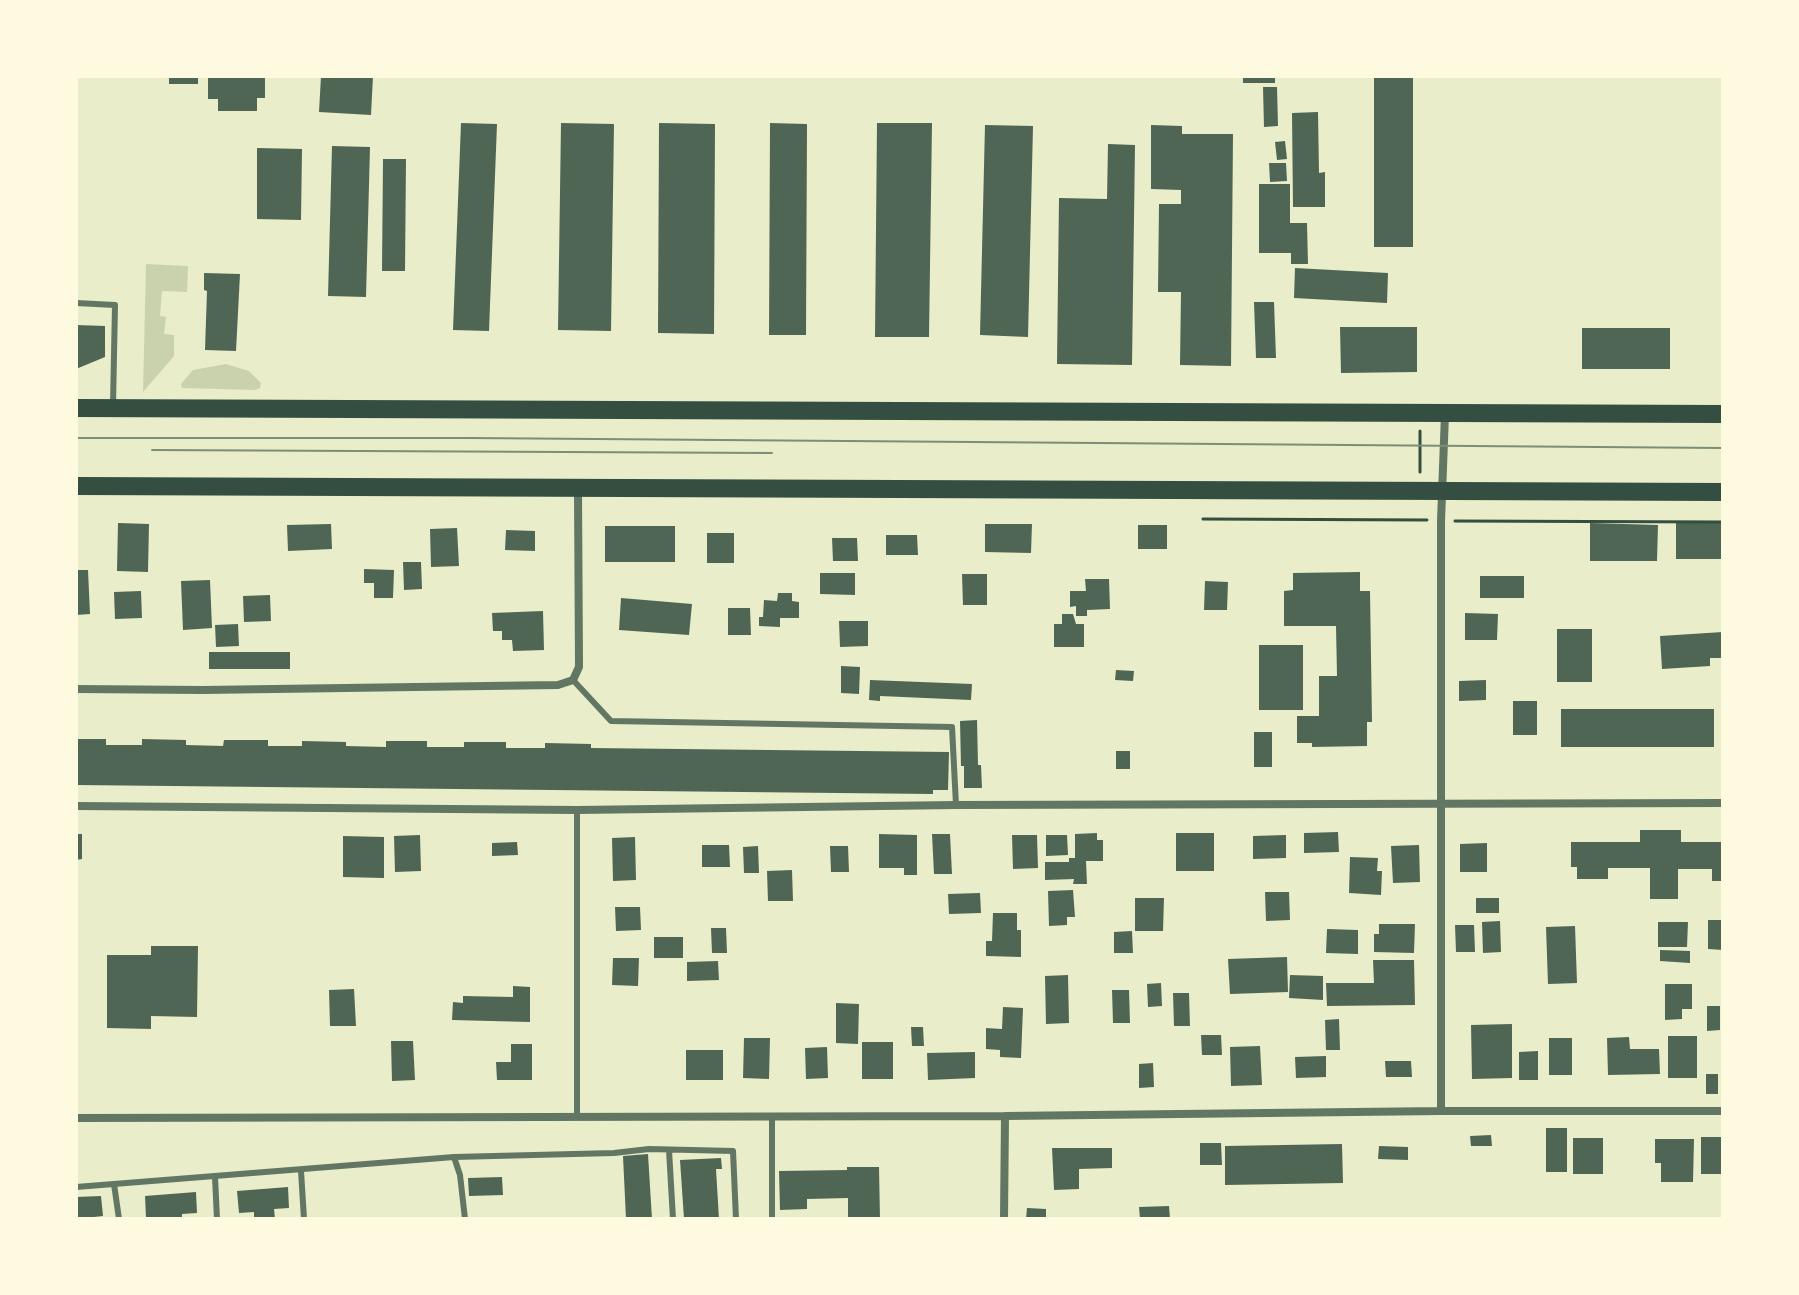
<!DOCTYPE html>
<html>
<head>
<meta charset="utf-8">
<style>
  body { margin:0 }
  #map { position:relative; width:1799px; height:1295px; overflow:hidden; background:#e9edc9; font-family:"Golos Text",sans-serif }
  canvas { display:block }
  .frame { position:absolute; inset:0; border:78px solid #fefae0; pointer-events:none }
</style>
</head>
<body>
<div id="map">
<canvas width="1799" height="1295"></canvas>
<div class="frame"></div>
</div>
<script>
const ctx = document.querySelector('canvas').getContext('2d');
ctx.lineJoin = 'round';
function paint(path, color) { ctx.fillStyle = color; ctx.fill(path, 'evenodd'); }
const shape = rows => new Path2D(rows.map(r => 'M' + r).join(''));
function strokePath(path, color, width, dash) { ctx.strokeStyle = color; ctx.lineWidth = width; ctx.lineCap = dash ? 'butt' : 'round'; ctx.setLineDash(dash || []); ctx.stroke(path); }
paint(shape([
  [146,264,188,266,187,292,162,291,160,316,166,317,164,334,174,335,174,356,143,392],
  [226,364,249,371,261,383,260,388,255,390,182,388,181,384,193,370]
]), '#cad2ad');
paint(shape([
  [169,76,198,76,198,84,169,84],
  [208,76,265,76,265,98,257,98,257,111,218,111,218,99,208,99],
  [321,76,373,76,371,115,319,112],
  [1243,76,1275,76,1275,83,1243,83],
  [1374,76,1413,76,1413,247,1374,247],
  [1263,87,1277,87,1278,126,1264,127],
  [1318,112,1319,173,1325,172,1325,207,1293,207,1292,113],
  [461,123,497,124,489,331,453,330],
  [561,123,614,124,611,331,558,330],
  [659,123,715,124,714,334,658,333],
  [770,123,807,124,806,335,769,335],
  [877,123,932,123,929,337,875,337],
  [985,125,1033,126,1028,337,980,335],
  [1151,125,1182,126,1182,134,1233,134,1231,366,1180,365,1181,292,1158,292,1159,204,1181,204,1181,190,1151,189],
  [1285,141,1287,159,1277,160,1275,142],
  [1108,144,1135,145,1132,365,1057,364,1059,198,1107,199],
  [332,146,370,147,366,297,328,296],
  [257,148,302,149,301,220,257,219],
  [383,159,406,159,405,271,382,271],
  [1269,163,1286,163,1287,181,1270,182],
  [1259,184,1290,184,1290,223,1307,223,1308,264,1291,264,1291,253,1259,253],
  [1295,268,1388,273,1387,303,1294,298],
  [204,273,240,274,236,351,205,350,207,291,204,290],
  [1254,302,1274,302,1276,358,1256,358],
  [76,325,105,326,105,357,76,369],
  [1340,327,1417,327,1417,372,1341,373],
  [1582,328,1670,328,1670,369,1582,369],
  [118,523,149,524,148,572,117,571],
  [1590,523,1658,525,1657,561,1590,561],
  [1676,523,1723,523,1723,559,1676,559],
  [331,524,332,549,288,551,287,525],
  [985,524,1032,524,1031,553,985,552],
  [1138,525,1167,525,1167,549,1138,549],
  [605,526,675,526,675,562,605,562],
  [457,528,459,566,431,567,430,529],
  [506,530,535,531,535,551,505,550],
  [707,533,734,533,734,563,707,563],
  [886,535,917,535,918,555,886,555],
  [832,538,857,538,858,561,833,561],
  [403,562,421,562,422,589,404,590],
  [364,569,394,570,393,598,374,598,374,583,364,583],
  [76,570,88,570,90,614,76,615],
  [1360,572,1360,591,1370,591,1372,722,1367,722,1367,746,1312,747,1312,743,1297,743,1297,716,1319,716,1319,676,1337,676,1336,626,1284,626,1284,591,1293,590,1293,573],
  [820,573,855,573,855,595,820,594],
  [962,574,987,574,987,605,963,605],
  [1480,576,1524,576,1524,598,1480,598],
  [1085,579,1109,579,1110,609,1087,610,1087,616,1076,616,1076,606,1070,607,1070,591,1086,591],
  [210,580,212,628,183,630,181,581],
  [1205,581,1228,582,1227,610,1204,610],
  [141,591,142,618,115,619,114,592],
  [778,593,792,593,792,601,799,602,799,618,780,618,780,627,759,626,759,617,763,617,764,600,777,601],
  [270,595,271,621,244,622,243,596],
  [621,598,692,604,689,635,619,630],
  [728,608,750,608,751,635,728,635],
  [543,611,544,650,513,651,512,640,502,640,502,631,493,631,492,613],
  [1465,613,1498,614,1497,640,1465,640],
  [1062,614,1073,614,1076,624,1084,624,1084,647,1054,647,1054,624,1062,624],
  [839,621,868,621,868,646,840,647],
  [238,624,239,646,216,647,215,625],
  [1557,629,1592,629,1592,682,1557,682],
  [1723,632,1723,658,1710,658,1710,666,1662,669,1660,636],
  [1259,645,1303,645,1303,710,1259,710],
  [209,652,290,652,290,669,209,669],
  [841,666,860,667,859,694,841,693],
  [1116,670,1134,671,1133,681,1115,680],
  [870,680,972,684,971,700,880,696,880,701,869,700],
  [1486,680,1486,700,1459,701,1459,681],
  [1513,701,1537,701,1537,735,1513,735],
  [1561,709,1714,709,1714,747,1561,747],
  [977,720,978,765,981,765,982,788,964,788,964,766,961,766,960,721],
  [1254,732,1272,732,1272,767,1254,767],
  [76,739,106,739,106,745,142,745,142,739,186,740,186,745,223,746,224,740,268,740,268,746,302,746,302,741,346,742,346,746,386,747,386,741,427,741,427,747,464,747,464,742,506,742,506,748,545,748,545,743,591,744,591,748,949,752,948,790,933,790,933,794,76,785],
  [1116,751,1130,751,1130,769,1116,769],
  [1640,830,1681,830,1681,842,1723,842,1723,881,1712,881,1712,869,1678,869,1678,899,1650,899,1650,868,1608,868,1608,879,1577,879,1577,867,1571,867,1571,842,1640,842],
  [1338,832,1339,852,1304,853,1304,833],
  [1097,833,1097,840,1103,840,1103,861,1086,861,1087,884,1073,884,1074,879,1045,880,1045,862,1069,862,1069,858,1075,858,1075,834],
  [1176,833,1214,833,1214,871,1176,871],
  [76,834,82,834,82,859,76,860],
  [879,834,917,835,917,875,904,875,904,868,879,868],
  [932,834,950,834,952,874,934,874],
  [420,835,421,871,395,872,394,836],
  [1012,835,1037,835,1038,868,1013,869],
  [1046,835,1067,835,1068,855,1046,856],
  [1286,835,1286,858,1253,859,1253,836],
  [343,836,384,837,384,878,343,877],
  [635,837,636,880,613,881,612,838],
  [517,842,518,855,492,856,492,843],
  [1487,843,1487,872,1460,872,1460,844],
  [702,845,729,845,730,867,702,867],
  [1419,845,1420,882,1393,883,1391,846],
  [758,846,759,873,744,873,743,847],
  [830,846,848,846,849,872,831,872],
  [1350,857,1378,858,1377,871,1382,871,1381,895,1349,893],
  [792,870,793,901,768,901,767,871],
  [1073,890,1075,917,1067,917,1067,925,1049,926,1048,891],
  [1265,892,1289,892,1290,920,1266,921],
  [980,893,981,913,949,914,948,894],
  [1135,898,1164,898,1163,931,1135,931],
  [1476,898,1499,898,1499,913,1476,913],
  [615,907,640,907,641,930,616,931],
  [993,913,1017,913,1017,930,1021,930,1021,957,986,956,986,941,992,941],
  [1708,920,1723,920,1723,950,1708,949],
  [1500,921,1501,952,1483,953,1482,922],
  [1658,922,1688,922,1687,947,1658,947],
  [1379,924,1415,924,1414,953,1374,952,1374,934,1379,934],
  [1455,925,1474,925,1475,952,1456,952],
  [1575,926,1577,983,1548,984,1546,927],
  [711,928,726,928,727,953,712,953],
  [1327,929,1358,930,1358,954,1326,953],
  [1132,931,1133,953,1114,953,1114,932],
  [654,937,683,937,683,958,654,958],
  [151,946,198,946,197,1017,151,1016,151,1029,107,1028,107,955,151,955],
  [1660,950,1690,951,1690,963,1660,961],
  [1287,957,1288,992,1230,994,1228,959],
  [613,958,639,958,638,986,612,985],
  [1373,960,1414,960,1415,1005,1327,1006,1326,983,1374,983],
  [718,961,719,980,687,981,687,962],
  [1068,975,1069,1023,1046,1024,1045,976],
  [1290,975,1323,976,1323,1000,1289,998],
  [1161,983,1162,1006,1148,1007,1147,984],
  [1665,984,1692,984,1692,1009,1682,1009,1682,1019,1665,1020],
  [513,986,530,987,530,1022,452,1020,453,1002,463,1003,463,996,513,997],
  [354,989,356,1026,330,1026,329,990],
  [1112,990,1129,990,1130,1023,1113,1023],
  [1173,993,1189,993,1190,1026,1174,1026],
  [836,1003,859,1004,858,1044,836,1043],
  [1707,1006,1720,1006,1720,1030,1707,1031],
  [1003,1007,1023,1008,1021,1058,1000,1057,1000,1050,986,1049,986,1028,1002,1029],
  [1339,1019,1340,1050,1326,1050,1325,1020],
  [1512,1024,1512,1078,1472,1079,1471,1025],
  [911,1027,923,1027,924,1046,912,1046],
  [1201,1035,1221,1035,1222,1055,1202,1055],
  [1668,1036,1697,1036,1697,1078,1668,1078],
  [1629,1037,1630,1049,1659,1049,1660,1074,1608,1075,1607,1038],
  [744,1038,770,1038,769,1079,743,1078],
  [1549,1038,1572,1038,1572,1075,1549,1075],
  [391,1041,413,1041,415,1080,392,1081],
  [862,1042,893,1042,893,1079,862,1079],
  [511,1044,532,1044,532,1080,497,1080,496,1062,511,1062],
  [1260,1046,1262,1085,1231,1086,1230,1047],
  [827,1047,828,1078,806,1079,805,1048],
  [686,1050,723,1050,723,1080,686,1080],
  [1538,1051,1538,1080,1519,1080,1519,1052],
  [975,1052,975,1078,928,1080,927,1053],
  [1326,1056,1326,1077,1296,1078,1295,1057],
  [1385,1061,1411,1061,1412,1077,1386,1077],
  [1153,1063,1154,1087,1139,1088,1139,1064],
  [1706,1074,1718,1074,1718,1094,1706,1094],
  [1546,1128,1567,1128,1567,1172,1546,1172],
  [1491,1135,1492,1146,1471,1146,1470,1136],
  [1701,1137,1723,1137,1723,1174,1701,1174],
  [1573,1138,1603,1138,1603,1174,1573,1174],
  [1655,1139,1694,1139,1693,1182,1661,1182,1661,1163,1655,1163],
  [1200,1143,1221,1143,1222,1165,1200,1165],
  [1342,1144,1343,1183,1225,1185,1225,1146],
  [1379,1146,1408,1147,1408,1160,1378,1159],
  [1052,1148,1112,1148,1112,1168,1079,1169,1079,1189,1054,1190],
  [648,1154,652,1219,626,1219,623,1156],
  [721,1158,722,1169,716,1169,719,1219,684,1219,680,1160],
  [847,1167,879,1167,880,1219,848,1219,848,1198,807,1199,807,1209,780,1210,779,1171,847,1170],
  [502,1177,503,1195,469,1196,468,1178],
  [288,1187,289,1208,274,1209,275,1219,254,1219,254,1212,239,1213,237,1191],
  [196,1192,197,1213,182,1214,182,1219,146,1218,145,1196],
  [101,1196,103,1216,76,1219,76,1197],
  [1169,1206,1170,1219,1140,1219,1139,1207],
  [1027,1208,1046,1209,1046,1219,1026,1219]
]), '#4f6655');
strokePath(shape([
  [1420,472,1420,431],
  [1203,519,1427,520],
  [1455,521,1723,522]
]), '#344e41', 3);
strokePath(shape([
  [76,303,115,305,113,405],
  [573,680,611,721,952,727,956,805],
  [577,1116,577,810],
  [772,1116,772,1219],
  [669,1150,673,1219],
  [454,1157,460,1175,465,1219],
  [301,1171,304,1219],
  [215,1177,217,1219],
  [114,1184,119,1219],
  [76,1187,454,1157,614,1153,649,1149,733,1151,736,1219]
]), '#617663', 6);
strokePath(shape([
  [76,689,203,690,558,685,573,680,579,667,578,490],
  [76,806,577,810,956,805,1723,803],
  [1441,1111,1441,521,1445,414],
  [76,1118,1005,1116,1441,1111,1723,1111],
  [1004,1219,1005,1116]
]), '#617663', 8);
strokePath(shape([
  [76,408,1723,414],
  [76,486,1723,492]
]), '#344e41', 18);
strokePath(shape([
  [76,438,470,438,1723,448],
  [152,450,772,453]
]), '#7c8e77', 2);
</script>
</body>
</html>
